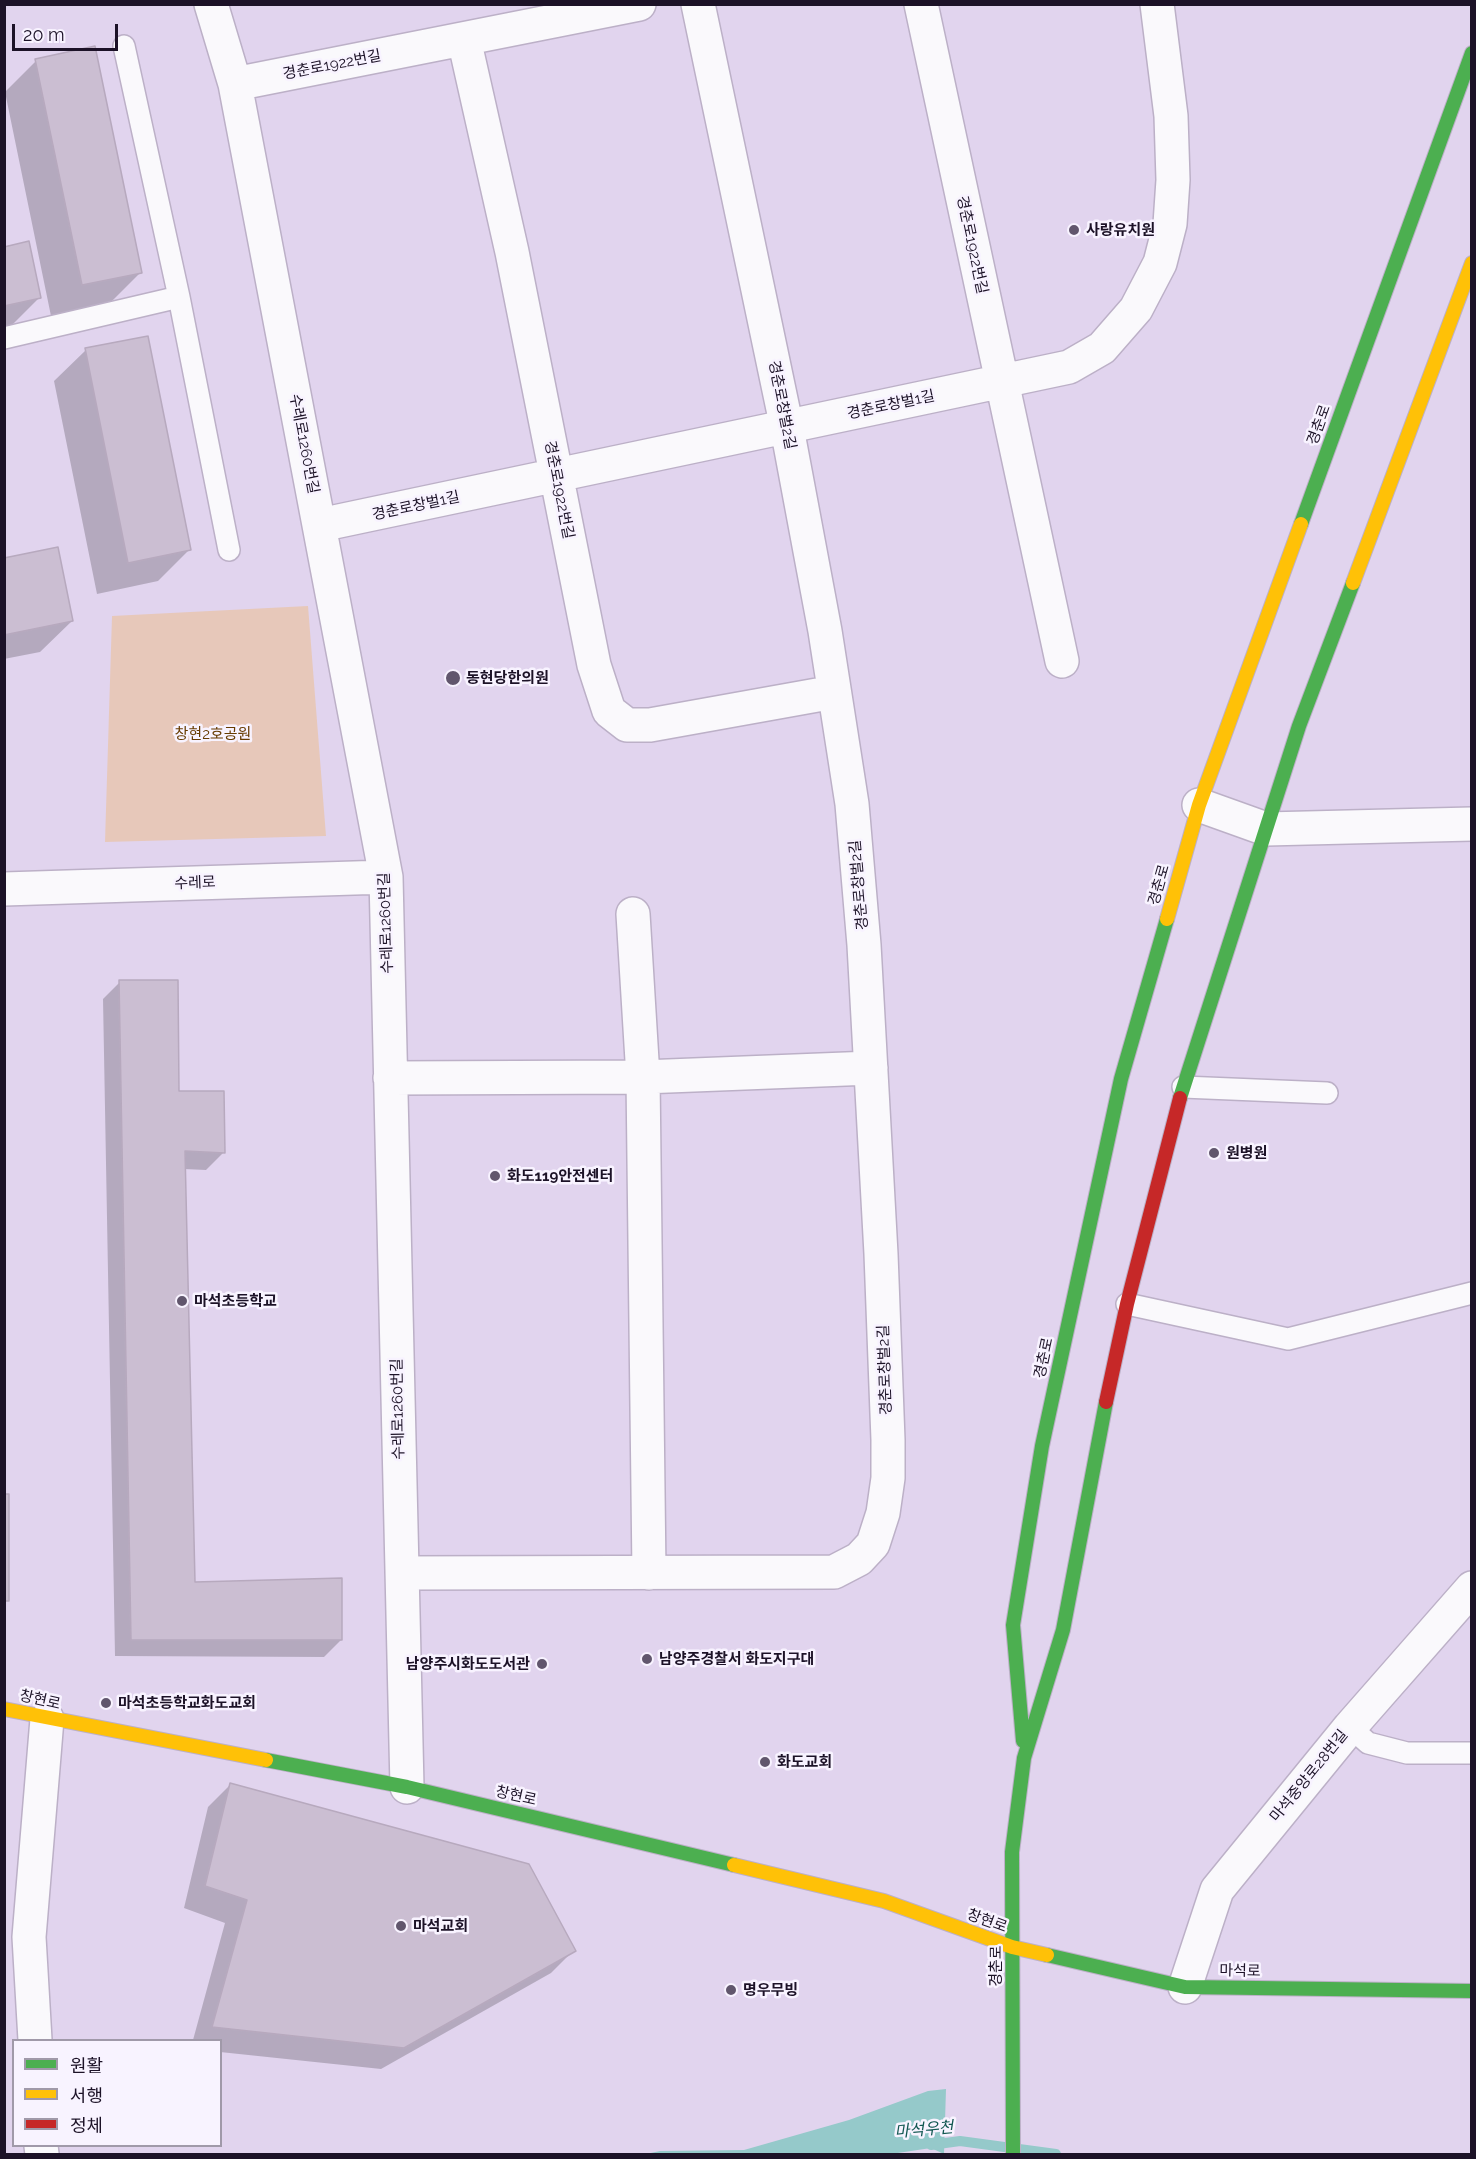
<!DOCTYPE html>
<html>
<head>
<meta charset="utf-8">
<style>
  body { margin:0 }
  #map { position:relative; width:1476px; height:2159px; overflow:hidden; background:#e1d4ee; font-family:Raleway,"Noto Sans KR",sans-serif }
  canvas { display:block }
  .frame { position:absolute; inset:0; border:6px solid #1c1227; pointer-events:none }
  .legend { position:absolute; left:12px; top:2039px; width:210px; height:108px; box-sizing:border-box; background:#f8f3ff; border:2px solid #a099a9; margin:0; padding:8px 10px; list-style:none; font-size:18px; color:#1c1227 }
  .legend li { display:flex; align-items:center; gap:12px; height:30px }
  .legend b { width:30px; border:2px solid #a099a9 }
  .scale { position:absolute; left:12px; top:24px; width:106px; height:27px; box-sizing:border-box; border:3px solid #1c1227; border-top:0; padding-left:8px; font-size:18px; line-height:21px; white-space:nowrap; color:#1c1227; -webkit-text-stroke:4px #f8f3ff; paint-order:stroke }
</style>
</head>
<body>
<div id="map">
<canvas width="1476" height="2159"></canvas>
<div class="frame"></div>
<ul class="legend">
<li><b style="height:8px;background:#4caf50"></b>원활</li>
<li><b style="height:8px;background:#ffc107"></b>서행</li>
<li><b style="height:8px;background:#c62828"></b>정체</li>
</ul>
<div class="scale">20 m</div>
</div>
<script>
const ctx = document.querySelector('canvas').getContext('2d');
ctx.lineJoin = 'round';
function paint(path, color) { ctx.fillStyle = color; ctx.fill(path, 'evenodd'); }
const shape = rows => new Path2D(rows.map(r => 'M' + r).join(''));
function strokePath(path, color, width, dash) { ctx.strokeStyle = color; ctx.lineWidth = width; ctx.lineCap = dash ? 'butt' : 'round'; ctx.setLineDash(dash || []); ctx.stroke(path); }
function label(font, color, halo, rows, align = 'center') {
  ctx.font = font + ' Raleway,"Noto Sans KR",sans-serif'; ctx.lineWidth = 5; ctx.setLineDash([]); ctx.textBaseline = 'middle'; ctx.strokeStyle = halo; ctx.fillStyle = color; for (const [text, x, y, turn = 0] of rows) {
    ctx.save(); ctx.translate(x, y); ctx.rotate((+turn || 0) * Math.PI / 180); ctx.textAlign = isNaN(turn) ? turn : align; if (halo) ctx.strokeText(text, 0, 0); ctx.fillText(text, 0, 0); ctx.restore();
  }
}
paint(shape([
  [308,606,326,836,105,842,112,616]
]), '#e7c8ba');
paint(shape([
  [946,2089,944,2154,931,2148,891,2154,646,2154,660,2151,744,2150,849,2120,928,2091]
]), '#95c9ca');
paint(shape([
  [36,61,140,273,109,304,51,316,5,92],
  [39,298,8,329,4,330,5,304],
  [86,350,189,550,158,581,97,594,54,381],
  [4,560,72,621,40,652,4,659],
  [120,982,178,1092,223,1153,206,1170,184,1169,193,1584,341,1640,324,1657,115,1656,103,999],
  [230,1785,574,1950,551,1973,381,2069,220,2052,220,2040,193,2040,225,1923,184,1908,208,1807]
]), '#0003');
strokePath(shape([
  [931,2145,960,2141,1056,2154]
]), '#95c9ca', 10);
const building = shape([
  [95,46,142,273,82,285,35,59,95,46],
  [29,241,41,298,4,306,4,247,29,241],
  [148,336,191,550,128,563,85,348,148,336],
  [58,547,73,621,4,635,4,558,58,547],
  [119,980,178,980,179,1091,224,1091,225,1153,185,1151,195,1582,342,1578,342,1640,131,1640,119,980],
  [4,1494,9,1494,9,1601,4,1601,4,1494],
  [230,1783,529,1864,576,1951,404,2048,212,2027,247,1900,205,1886,230,1783]
]);
paint(building, '#cbbed2');
strokePath(building, '#b7a9be', 1.5);
const lane = shape([
  [124,46,179,297,229,550],
  [4,338,179,297],
  [1183,1087,1327,1093],
  [1127,1304,1288,1339,1472,1293],
  [1350,1727,1368,1743,1407,1753,1472,1753]
]);
const street = shape([
  [211,4,235,84,386,877,407,1787],
  [921,4,1062,661],
  [464,39,512,252,594,665,609,711,627,725,650,725,834,692],
  [235,84,639,4],
  [320,525,1069,367,1102,348,1136,309,1160,263,1170,224,1173,180,1171,116,1157,4],
  [1199,805,1266,829,1472,824],
  [4,889,386,877],
  [633,914,643,1077,649,1573],
  [390,1078,643,1077,871,1068],
  [402,1573,834,1572,859,1559,873,1544,883,1513,888,1478,888,1440,881,1254,864,945,852,804,825,631,787,428,698,4],
  [1185,1987,1217,1890,1350,1727,1472,1588],
  [35,2040,29,1937,47,1719],
  [41,2146,42,2154]
]);
const fast = shape([
  [1301,524,1472,53],
  [1180,1098,1299,726,1353,583],
  [1023,1741,1013,1625,1042,1446,1121,1079,1167,919],
  [266,1760,407,1787,734,1865],
  [1047,1955,1185,1987,1472,1991],
  [1013,2154,1012,1852,1024,1758,1063,1630,1106,1402]
]);
const slow = shape([
  [1353,583,1472,263],
  [1167,919,1199,805,1301,524],
  [4,1709,266,1760],
  [734,1865,884,1901,1012,1947,1047,1955]
]);
const jam = shape([
  [1106,1402,1127,1304,1180,1098]
]);
strokePath(lane, '#bcb0c7', 24);
strokePath(street, '#bcb0c7', 36);
strokePath(fast, '#bcb0c7', 16);
strokePath(slow, '#bcb0c7', 16);
strokePath(jam, '#bcb0c7', 16);
strokePath(lane, '#faf9fc', 21);
strokePath(street, '#faf9fc', 33);
strokePath(fast, '#4caf50', 14);
strokePath(slow, '#ffc107', 14);
strokePath(jam, '#c62828', 14);
for (const [x, y, r, color] of [
  [1074,230,6,"#61566d"],
  [453,678,8,"#61566d"],
  [1214,1153,6,"#61566d"],
  [495,1176,6,"#61566d"],
  [182,1301,6,"#61566d"],
  [647,1659,6,"#61566d"],
  [542,1664,6,"#61566d"],
  [106,1703,6,"#61566d"],
  [765,1762,6,"#61566d"],
  [401,1926,6,"#61566d"],
  [731,1990,6,"#61566d"]
]) { const dot = new Path2D(); dot.arc(x, y, r, 0, 2 * Math.PI); ctx.fillStyle = color; ctx.fill(dot); strokePath(dot, '#f8f3ff', 2); }
label('15px', '#1c1227', '#f8f3ff', [
  ["경춘로1922번길",332,65,-11],
  ["경춘로1922번길",972,245,78],
  ["경춘로창벌2길",782,405,79],
  ["경춘로창벌1길",891,405,-12],
  ["경춘로",1319,425,-70],
  ["수레로1260번길",304,444,79],
  ["경춘로1922번길",559,490,79],
  ["경춘로창벌1길",416,506,-12],
  ["수레로",195,883,-2],
  ["경춘로창벌2길",859,885,-95],
  ["경춘로",1159,885,-74],
  ["수레로1260번길",386,923,-92],
  ["경춘로",1044,1358,-78],
  ["경춘로창벌2길",885,1370,-92],
  ["수레로1260번길",398,1409,-91],
  ["창현로",40,1700,13],
  ["마석중앙로28번길",1309,1776,-51],
  ["창현로",516,1796,13],
  ["창현로",987,1921,20],
  ["경춘로",996,1966,-90],
  ["마석로",1240,1971,1]
]);
label('bold 15px', '#1c1227', '#f8f3ff', [
  ["사랑유치원",1086,230],
  ["동현당한의원",466,678],
  ["원병원",1226,1153],
  ["화도119안전센터",507,1176],
  ["마석초등학교",194,1301],
  ["남양주경찰서 화도지구대",659,1659],
  ["남양주시화도도서관",530,1664,"right"],
  ["마석초등학교화도교회",118,1703],
  ["화도교회",777,1762],
  ["마석교회",413,1926],
  ["명우무빙",743,1990]
], 'left');
label('15px', '#663b00', '#f8f3ff', [
  ["창현2호공원",213,734]
]);
label('italic 16px', '#115751', '#f8f3ff', [
  ["마석우천",924,2130,-5]
]);
</script>
</body>
</html>
